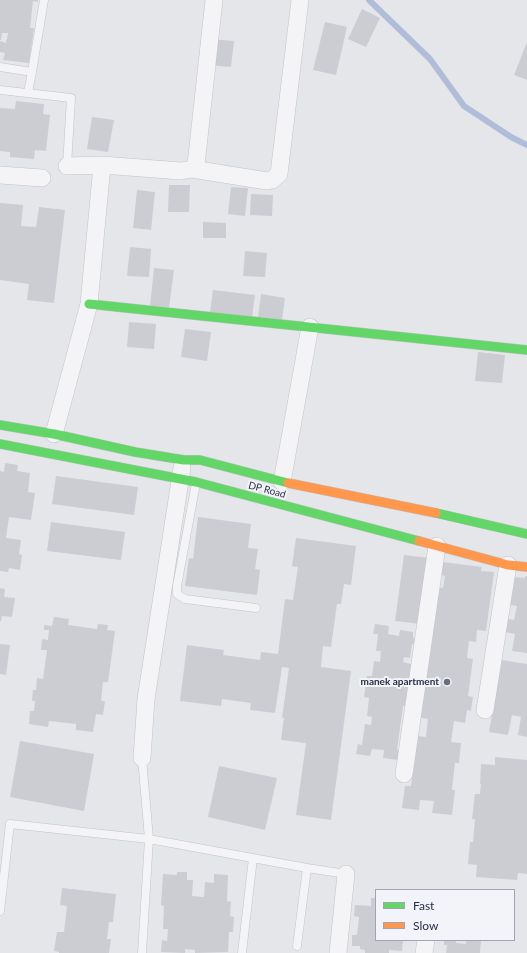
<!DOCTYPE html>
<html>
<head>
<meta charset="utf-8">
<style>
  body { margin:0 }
  #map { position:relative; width:527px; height:953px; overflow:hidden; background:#e4e6ea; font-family:Lato,sans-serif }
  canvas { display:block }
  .legend { position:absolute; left:375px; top:889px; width:140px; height:52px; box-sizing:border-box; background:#f2f4f9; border:1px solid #a1a5b1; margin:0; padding:5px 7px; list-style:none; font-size:12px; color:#282f46 }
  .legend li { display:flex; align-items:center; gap:8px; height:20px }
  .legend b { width:20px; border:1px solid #a1a5b1 }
</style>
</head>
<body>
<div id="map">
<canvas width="527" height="953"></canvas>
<ul class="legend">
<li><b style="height:5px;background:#63d668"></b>Fast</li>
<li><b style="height:5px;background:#ff974d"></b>Slow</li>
</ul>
</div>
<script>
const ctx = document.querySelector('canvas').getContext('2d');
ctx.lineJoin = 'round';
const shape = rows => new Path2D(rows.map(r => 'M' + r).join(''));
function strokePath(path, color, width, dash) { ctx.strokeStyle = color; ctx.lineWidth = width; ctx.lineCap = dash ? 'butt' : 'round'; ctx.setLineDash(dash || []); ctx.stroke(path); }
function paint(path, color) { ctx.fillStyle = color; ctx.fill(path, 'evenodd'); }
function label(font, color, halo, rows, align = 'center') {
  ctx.font = font + ' Lato,sans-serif'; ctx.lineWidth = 4; ctx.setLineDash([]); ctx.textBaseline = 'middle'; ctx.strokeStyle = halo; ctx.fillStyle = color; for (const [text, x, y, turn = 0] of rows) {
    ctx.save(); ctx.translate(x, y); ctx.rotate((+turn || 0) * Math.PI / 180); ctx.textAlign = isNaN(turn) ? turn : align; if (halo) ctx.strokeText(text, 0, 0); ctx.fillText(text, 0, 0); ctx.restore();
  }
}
strokePath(shape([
  [369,0,430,59,464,106,511,137,527,145]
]), '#b0bdd8', 6);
paint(shape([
  [0,0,38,0,38,2,33,1,30,28,34,28,29,63,3,60,5,53,0,52,0,41,6,43,8,33,2,33,1,40,0,40],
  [362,9,380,18,366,47,348,39],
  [325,22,347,27,336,75,313,70],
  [210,39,234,41,231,67,207,65],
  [527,42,527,80,514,75],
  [16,101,44,104,43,114,50,115,46,151,35,150,34,159,10,157,10,152,0,151,0,108,15,109],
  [92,117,114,120,108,152,87,149],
  [169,185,190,185,189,212,168,212],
  [231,187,248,188,245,216,228,214],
  [137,190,155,192,151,230,133,228],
  [251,194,273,195,272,216,250,215],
  [0,203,23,205,21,226,36,227,39,207,65,210,54,303,27,300,29,284,0,280],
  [203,222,226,223,226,238,203,238],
  [130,247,151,249,149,277,127,276],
  [245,251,267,253,265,277,243,276],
  [154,268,174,270,169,308,150,306],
  [213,290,255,295,252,317,210,312],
  [261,294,285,298,282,320,258,317],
  [129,322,156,324,154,349,127,347],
  [185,329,211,332,207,361,181,357],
  [478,352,505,355,502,383,475,381],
  [5,463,18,465,17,471,30,473,28,492,35,493,31,520,9,517,6,538,21,540,19,554,22,555,20,570,9,568,8,572,0,571,0,471,4,472],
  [56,476,138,487,134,515,52,504],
  [198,517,251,524,248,548,258,549,255,569,260,570,257,595,185,586,189,558,193,559],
  [51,522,125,532,121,560,47,551],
  [296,538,356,546,351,585,344,584,341,604,337,604,331,647,323,646,321,667,351,671,331,820,296,815,306,743,281,740,284,718,282,718,289,668,282,667,275,713,250,710,251,703,222,699,221,706,180,701,187,645,224,650,223,655,260,660,261,652,278,654,285,599,293,600,298,567,292,566],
  [404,555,430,558,420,624,395,621],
  [443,562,482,567,481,571,494,572,486,631,477,630,476,642,469,641,467,658,473,659,468,696,473,697,471,711,467,710,465,723,454,721,451,742,461,743,459,763,455,763,452,790,455,790,452,815,432,813,434,801,420,800,419,810,402,808,405,786,411,786,418,736,426,737,428,719,418,717,435,586,443,588,445,576,441,575],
  [525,576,527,576,527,653,512,651,515,634,505,632,507,619,514,620,517,606,510,605,514,577,525,578],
  [0,588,5,589,4,597,15,598,12,617,2,616,1,621,0,621],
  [54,617,69,619,68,625,97,629,98,624,108,625,107,630,115,631,108,682,103,682,101,701,105,701,103,715,96,714,93,732,76,730,76,724,49,721,48,727,29,724,30,711,34,711,35,701,32,701,33,690,36,690,37,678,43,679,47,650,41,650,42,639,48,640,49,630,44,630,44,625,52,626],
  [375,624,389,626,388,634,399,636,400,630,413,632,413,638,415,638,414,644,412,644,410,658,404,657,403,662,411,664,409,680,413,681,409,707,403,706,397,750,399,750,398,760,383,758,384,750,372,749,370,756,356,754,358,744,362,745,365,724,371,725,372,717,367,716,369,698,364,697,367,676,372,676,374,661,380,662,381,651,376,651,378,634,373,634],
  [0,644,10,645,6,675,0,674],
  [502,660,527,664,527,737,518,735,521,717,512,715,508,735,489,732],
  [20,741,94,754,84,811,10,797],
  [495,757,527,760,527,874,518,873,517,880,476,877,477,865,468,864,470,842,473,842,475,819,472,819,475,794,480,794,481,784,480,784,481,764,495,765],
  [219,766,277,778,265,830,208,817],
  [177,872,187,872,187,880,193,880,192,896,204,897,205,882,214,883,214,874,228,875,227,901,231,902,230,916,234,917,233,932,229,932,228,952,195,953,195,950,185,949,185,953,161,952,162,940,167,941,168,929,163,929,164,906,161,905,163,874,177,875],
  [62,888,116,894,113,922,109,922,107,939,111,939,109,953,59,953,59,952,54,951,57,932,64,932,67,906,60,905],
  [371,898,376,898,376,940,403,940,402,951,389,950,389,953,365,953,365,950,360,949,360,946,352,946,352,935,357,935,359,917,354,916,355,905,371,906],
  [444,940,456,940,456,943,466,944,466,940,481,940,480,953,446,953,447,945,444,945]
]), '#cccdd2');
const lane = shape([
  [0,67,32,72,44,0],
  [0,90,71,98,67,166],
  [28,93,32,72],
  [196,483,177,586,177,594,185,599,256,608],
  [142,758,149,839,142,953],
  [307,868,346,874],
  [0,911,10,824,149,839,307,868,297,946],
  [242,953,253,858]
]);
const street = shape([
  [67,166,102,165,181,171,192,169,196,165,214,0],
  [192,169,267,181,272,180,279,174,300,0],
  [0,175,42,178],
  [54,434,89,304,102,165],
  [282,482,310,327],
  [485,710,508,565],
  [142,758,146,699,182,468],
  [404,774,437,546],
  [338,953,346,874],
  [424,953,426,940]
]);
const fast = shape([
  [89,304,527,350],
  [0,425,54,434,135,452,184,460,200,460,288,483],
  [0,444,196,482,419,541],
  [436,513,527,534]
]);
const slow = shape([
  [288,483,436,513],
  [419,541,508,565,527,567]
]);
strokePath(lane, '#c1c3c8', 9);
strokePath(street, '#c1c3c8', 18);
strokePath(fast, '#c1c3c8', 10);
strokePath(slow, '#c1c3c8', 10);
strokePath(lane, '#f4f4f7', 8);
strokePath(street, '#f4f4f7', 17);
strokePath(fast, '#63d668', 9);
strokePath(slow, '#ff974d', 9);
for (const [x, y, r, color] of [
  [447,682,4,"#6a6f7f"]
]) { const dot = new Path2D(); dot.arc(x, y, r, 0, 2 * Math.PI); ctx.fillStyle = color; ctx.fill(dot); strokePath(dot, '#f2f4f9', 1.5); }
label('10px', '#282f46', '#f2f4f9', [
  ["DP Road",267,490,15]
]);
label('bold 10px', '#282f46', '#f2f4f9', [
  ["manek apartment",439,682]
], 'right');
</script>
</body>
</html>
